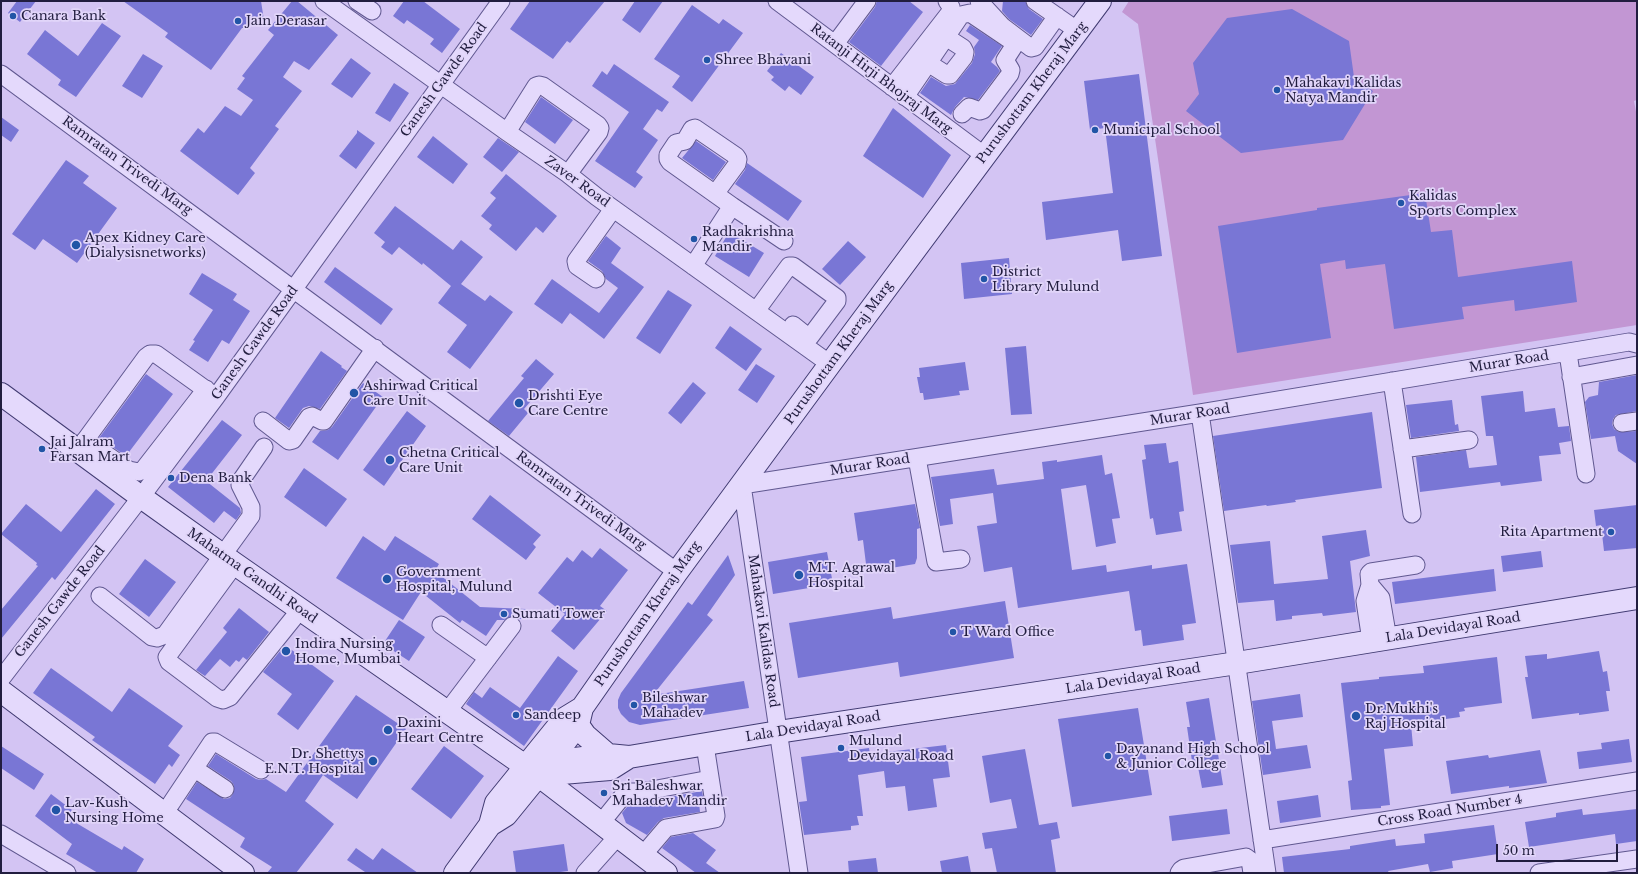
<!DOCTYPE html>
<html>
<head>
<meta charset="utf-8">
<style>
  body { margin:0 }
  #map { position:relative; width:1638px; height:874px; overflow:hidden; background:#d3c4f3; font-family:"Libre Baskerville",serif }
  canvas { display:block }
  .frame { position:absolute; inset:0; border:2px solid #211d3f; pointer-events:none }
  .scale { position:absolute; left:1496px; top:844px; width:122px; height:18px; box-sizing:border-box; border:2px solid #211d3f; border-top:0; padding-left:5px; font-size:12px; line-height:14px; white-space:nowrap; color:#211d3f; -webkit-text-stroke:3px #e1d5f9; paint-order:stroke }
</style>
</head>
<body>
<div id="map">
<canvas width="1638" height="874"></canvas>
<div class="frame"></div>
<div class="scale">50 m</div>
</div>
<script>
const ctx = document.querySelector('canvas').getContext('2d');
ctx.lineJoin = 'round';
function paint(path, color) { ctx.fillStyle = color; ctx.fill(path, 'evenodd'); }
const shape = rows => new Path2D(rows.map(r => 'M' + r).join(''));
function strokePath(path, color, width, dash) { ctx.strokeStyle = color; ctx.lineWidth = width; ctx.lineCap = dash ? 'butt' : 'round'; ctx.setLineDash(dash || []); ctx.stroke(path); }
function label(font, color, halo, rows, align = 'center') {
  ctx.font = font + ' "Libre Baskerville",serif'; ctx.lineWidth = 3.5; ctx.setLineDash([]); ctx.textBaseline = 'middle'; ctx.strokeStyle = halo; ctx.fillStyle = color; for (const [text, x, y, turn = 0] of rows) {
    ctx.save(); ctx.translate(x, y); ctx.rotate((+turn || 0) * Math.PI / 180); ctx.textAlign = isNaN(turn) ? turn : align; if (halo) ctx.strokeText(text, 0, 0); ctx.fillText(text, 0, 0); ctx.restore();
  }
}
paint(shape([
  [1129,1,1637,1,1637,100,1634,101,1637,117,1637,325,1193,395,1138,24,1122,12]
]), '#c296d3');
paint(shape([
  [17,1,36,1,20,22,8,13],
  [123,1,261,1,265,27,256,19,247,28,242,28,211,70,165,37,168,33],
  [292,1,297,1,338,35,309,70,294,61,283,77,302,91,275,126,279,129,250,168,255,173,238,195,180,151,198,128,204,133,225,106,241,116,253,100,237,89,245,78,242,76,274,35,268,30],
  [404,1,423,1,460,29,442,53,430,44,434,39,407,20,404,24,393,16],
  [530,1,605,1,570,43,567,41,553,59,510,29],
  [635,1,663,1,640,33,622,20],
  [877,1,909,1,923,12,881,66,849,42,875,7],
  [1003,1,1025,1,1029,9,1043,19,1031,35,1009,19,1002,11],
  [692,5,719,24,723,19,743,33,692,102,672,87,680,76,654,59],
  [1292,9,1349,41,1354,77,1373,91,1343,140,1241,153,1186,111,1199,94,1193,63,1227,18],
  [102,23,121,36,76,97,58,85,61,80,27,54,45,30,78,56],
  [970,25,1002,46,991,62,997,67,1000,71,978,100,964,97,955,107,951,115,920,93,931,77,946,86,955,84,972,63,975,54,974,47,979,40,966,31],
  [781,53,814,77,801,95,789,86,785,91,771,80,774,77,767,71],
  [143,54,163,66,142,98,122,86],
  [351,58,371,73,352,98,331,84],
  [614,64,669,102,662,112,657,109,643,129,658,140,636,172,643,177,635,188,595,161,629,112,592,86,602,71,607,75],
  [1139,74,1162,256,1122,261,1118,230,1046,240,1042,202,1113,193,1105,128,1090,130,1084,81],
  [394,83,409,93,390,122,375,113],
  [541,97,573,120,555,144,525,122],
  [893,108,951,155,923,198,863,156],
  [1,117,19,130,11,142,1,135],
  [357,130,375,143,356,169,339,156,357,133],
  [433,136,468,164,453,184,417,157],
  [498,138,519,152,502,172,483,157],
  [696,141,726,162,713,180,682,158],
  [66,160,89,176,83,183,117,208,77,263,43,239,35,250,12,234],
  [747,163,802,201,788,221,735,184,745,170],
  [506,174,557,216,543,233,536,227,516,251,489,229,492,225,481,216,496,198,490,193],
  [1425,193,1431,232,1452,230,1458,277,1572,261,1577,302,1515,311,1514,300,1462,307,1464,319,1394,329,1385,264,1346,269,1345,260,1320,264,1331,338,1237,353,1218,226,1317,210,1317,208],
  [395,206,453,250,461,240,483,257,461,284,485,301,490,295,513,312,470,369,447,352,467,325,438,303,451,286,423,263,422,265,399,247,392,255,381,247,385,242,374,233],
  [729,232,764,253,749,277,715,256],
  [606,236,621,248,611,263,644,287,604,339,570,313,562,324,534,304,552,279,599,313,618,288,606,279,602,271,588,261],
  [848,241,866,257,840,285,822,269],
  [1009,258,1012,294,964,299,961,263],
  [335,267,393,309,381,325,324,282],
  [202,273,237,294,233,300,250,311,229,344,222,340,208,362,189,350,195,341,193,340,213,310,189,294],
  [668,290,692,305,660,354,636,338],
  [730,326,762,349,746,371,715,348],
  [1026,346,1032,414,1011,415,1005,348],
  [321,351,342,366,341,367,347,371,320,409,309,406,303,408,289,428,275,418],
  [536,359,554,374,524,409,528,413,509,436,488,421,524,378,521,376],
  [965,362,969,390,959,391,960,395,924,400,923,393,920,393,917,377,920,377,919,368],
  [756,364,775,376,757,403,738,390],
  [146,374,173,394,126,456,99,438],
  [1637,375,1637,411,1616,415,1613,419,1612,424,1614,429,1619,432,1637,431,1637,464,1618,451,1615,436,1591,439,1585,402,1589,397,1598,395,1599,382],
  [693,382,706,393,681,424,668,413],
  [363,383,383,397,338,460,312,442,320,431,328,430,332,427],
  [1523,391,1525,412,1555,408,1558,427,1569,426,1571,441,1559,443,1561,454,1539,456,1542,481,1501,486,1500,482,1420,492,1416,457,1466,450,1469,468,1497,465,1493,436,1486,436,1481,396],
  [1452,400,1455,425,1458,424,1459,431,1411,438,1406,405],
  [407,411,426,426,384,486,363,470],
  [1372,412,1382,488,1295,500,1296,502,1267,506,1266,505,1224,511,1213,436],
  [222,420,242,435,206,481,240,508,241,513,236,520,224,511,214,523,168,487],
  [1166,443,1169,463,1178,461,1184,511,1179,512,1182,531,1156,535,1153,518,1150,519,1142,460,1146,459,1144,445],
  [1102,455,1105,475,1112,473,1120,518,1112,519,1116,543,1096,547,1086,485,1061,489,1072,570,1106,565,1107,572,1152,565,1152,569,1187,564,1196,623,1182,625,1184,640,1143,646,1141,630,1135,631,1129,591,1018,608,1012,567,984,572,977,526,997,523,993,493,950,499,953,524,940,526,931,477,994,469,997,485,1044,479,1042,462,1057,460,1057,462],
  [304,468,347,499,326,527,284,497],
  [96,489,115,504,55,580,52,577,1,639,1,610,38,566,36,565,37,563,1,534,26,504,61,532],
  [490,495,541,535,533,544,536,547,526,560,472,519],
  [915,504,920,528,917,529,917,558,915,564,867,572,863,540,858,541,854,513],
  [1637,505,1637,548,1604,551,1601,525,1596,526,1594,510],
  [1366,530,1370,556,1350,561,1356,612,1323,616,1322,613,1292,616,1292,619,1276,621,1274,600,1238,603,1230,545,1270,541,1274,584,1328,579,1322,536],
  [363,536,385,551,395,536,439,564,435,571,480,607,526,609,526,619,519,619,513,616,504,620,497,620,486,636,462,620,460,623,421,592,403,620,336,578],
  [600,548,628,570,600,606,607,611,574,650,551,631,565,614,538,593,567,557,573,562,582,550,592,558],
  [1541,551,1543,567,1503,572,1501,556],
  [827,552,833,584,773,594,768,562],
  [728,555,735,575,707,615,713,620,653,695,744,681,749,708,640,725,629,722,621,714,618,708,618,700,621,693,688,602,692,605],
  [145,559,176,582,149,617,119,594],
  [1494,569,1496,591,1395,604,1392,582],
  [1005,601,1014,658,900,677,898,662,798,678,789,623,891,607,893,619],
  [239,608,269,632,247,660,243,657,239,662,236,660,230,667,220,659,205,676,196,670,227,632,223,628],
  [399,620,425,637,409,661,383,644],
  [285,645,334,681,298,730,277,714,292,694,263,672],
  [1599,651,1603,672,1607,671,1610,691,1606,691,1609,711,1579,715,1579,713,1532,719,1525,677,1528,677,1525,656,1547,654,1547,659],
  [558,656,578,671,524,746,466,704,474,692,482,698,490,687,520,708],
  [1497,657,1502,703,1464,708,1465,711,1459,712,1460,717,1411,724,1413,746,1384,749,1390,805,1381,806,1381,808,1351,810,1348,781,1352,780,1341,683,1379,679,1379,677,1424,673,1423,666],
  [51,668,112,712,129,688,183,726,168,746,180,755,172,767,169,764,155,784,92,740,95,737,33,693],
  [1300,694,1303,717,1272,721,1276,749,1307,745,1311,768,1263,775,1252,701],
  [356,695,406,729,357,799,323,775,305,801,334,824,296,873,267,873,272,867,240,847,245,838,186,799,197,782,224,799,230,798,233,794,234,785,231,781,208,766,216,754,256,779,261,780,266,779,286,792],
  [1209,698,1223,785,1202,788,1198,767,1193,768,1187,727,1190,727,1186,702],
  [1138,708,1152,795,1072,807,1058,719],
  [1629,739,1632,762,1579,769,1577,752,1602,749,1601,743],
  [946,745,950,777,933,779,937,807,908,811,905,786,886,788,884,771,858,775,863,816,857,816,859,825,851,826,851,830,804,835,799,802,807,801,801,757,869,748,870,754],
  [1,746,44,774,34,790,1,768],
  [444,746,484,776,451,819,411,789],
  [1025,749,1039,825,1057,822,1060,838,1051,840,1056,873,997,873,992,848,985,849,982,833,1017,828,1011,799,990,803,982,756],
  [1540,750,1547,783,1509,788,1509,786,1451,794,1446,761,1488,755,1489,758],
  [702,791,704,802,699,803,700,812,664,818,658,822,647,835,626,823,622,813,631,802,643,802],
  [51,794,72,810,66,817,122,850,124,846,144,859,136,873,98,873,66,854,72,844,35,816],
  [1318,795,1321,817,1280,823,1277,801],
  [1227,809,1230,834,1172,841,1169,816],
  [1582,809,1583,815,1637,809,1637,841,1616,844,1615,834,1529,847,1525,822,1556,817,1556,813],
  [1494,825,1498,854,1452,861,1453,868,1430,872,1428,864,1388,871,1389,873,1284,873,1282,857,1350,849,1350,846,1395,839,1396,846,1425,843,1424,834],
  [693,833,716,850,706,863,720,873,696,873,662,848,671,837],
  [564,844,568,871,553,873,516,873,513,851],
  [356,848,373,860,382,848,418,873,364,873,365,872,347,860],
  [968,856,971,873,942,873,940,861],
  [876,858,878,873,849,873,848,861]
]), '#7976d5');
const street = shape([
  [324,1,507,132,568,174,597,197,830,364],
  [357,1,372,11],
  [777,1,985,156],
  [979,1,1002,26,1031,48,1035,47,1057,16],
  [1035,1,1078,31],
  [835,44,867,1],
  [928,63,947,75,950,75,964,57,965,52,963,48,946,37],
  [1,74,677,572],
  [892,87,951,11,951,7,947,1],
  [905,97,961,15,970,13,1013,42,1014,46,1005,60,1011,70,1010,74,983,110,980,111,969,107,962,114],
  [507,132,536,86,539,85,543,86,598,125,600,128,599,132,568,174],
  [715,194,737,164,738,159,736,156,695,128,692,129,685,141,676,143,668,155,668,159,670,162,732,206],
  [693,266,732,206,784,241],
  [596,279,577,266,576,261,613,209],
  [756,311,789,266,793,266,837,298,837,301,810,337,808,337,793,325],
  [1568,353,1586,474],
  [1571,377,1637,365],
  [1392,381,1412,514],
  [1200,413,1267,873],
  [263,421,289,441,293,440,309,417,312,416,322,421,324,421,375,348],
  [1622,423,1637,421],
  [85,440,129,470,139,472,143,470,206,389],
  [1402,449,1469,440],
  [78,450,146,357,150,354,156,354,216,397],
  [917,458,936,562,961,559],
  [235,564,167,657,169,662,217,698,223,700,230,697,300,610],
  [1370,585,1365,601,1371,641],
  [100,596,152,637,157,638,165,635,251,516,251,507,240,485,242,479,264,447],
  [441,625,488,658],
  [1388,639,1381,598,1370,585,1369,574,1371,572,1416,565],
  [1,679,141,497,216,397,501,1],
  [447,712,512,626],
  [195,769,225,789],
  [164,814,212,742,215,742,261,770],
  [601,823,626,792,641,792,710,779],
  [1,834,67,873],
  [1262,840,1637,781],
  [643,855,666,828,715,819,716,816,705,745],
  [585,873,618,836],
  [799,873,742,485,1200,413,1629,342,1637,344],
  [1179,873,1181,870,1184,868,1246,857,1250,860,1252,873],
  [1539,873,1637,859]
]);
const secondary = shape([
  [1,394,141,497,235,564,538,775,666,873],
  [1,691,243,873],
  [582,708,677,572,830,364,1100,1],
  [582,708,578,725,550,761,506,815,490,825,496,803,564,719,582,708],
  [578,725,585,735,608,755],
  [629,757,778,732,1237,663,1637,598],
  [538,775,610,769,629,757,608,755,542,763],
  [455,873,490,825]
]);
strokePath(street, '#605890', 19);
strokePath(secondary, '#413b72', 24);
strokePath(street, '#e4d9fc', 17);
strokePath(secondary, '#e4d9fc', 22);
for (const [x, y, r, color] of [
  [13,16,4,"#2155a6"],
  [238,21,4,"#2155a6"],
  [707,60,4,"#2155a6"],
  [1277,90,4,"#2155a6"],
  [1095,130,4,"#2155a6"],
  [1401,203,4,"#2155a6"],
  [694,239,4,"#2155a6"],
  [76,245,5,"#2155a6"],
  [984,279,4,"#2155a6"],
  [354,393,5,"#2155a6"],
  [519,403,5,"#2155a6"],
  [42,449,4,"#2155a6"],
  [390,460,5,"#2155a6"],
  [171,478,4,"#2155a6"],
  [1611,532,4,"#2155a6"],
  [799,575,5,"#2155a6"],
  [387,579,5,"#2155a6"],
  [504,614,4,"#2155a6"],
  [953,632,4,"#2155a6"],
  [286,651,5,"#2155a6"],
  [634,705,4,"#2155a6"],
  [516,715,4,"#2155a6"],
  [1356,716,5,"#2155a6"],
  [388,730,5,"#2155a6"],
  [841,748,4,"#2155a6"],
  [1108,756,4,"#2155a6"],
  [373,761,5,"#2155a6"],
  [604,793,4,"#2155a6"],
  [56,810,5,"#2155a6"]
]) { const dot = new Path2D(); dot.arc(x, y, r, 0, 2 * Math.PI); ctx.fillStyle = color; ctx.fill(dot); strokePath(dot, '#e1d5f9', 1.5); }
label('13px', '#211d3f', '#e1d5f9', [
  ["Canara Bank",21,16],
  ["Jain Derasar",246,21],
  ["Shree Bhavani",715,60],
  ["Mahakavi Kalidas",1285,83],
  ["Natya Mandir",1285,98],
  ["Municipal School",1103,130],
  ["Kalidas",1409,196],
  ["Sports Complex",1409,211],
  ["Radhakrishna",702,232],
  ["Mandir",702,247],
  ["Apex Kidney Care",85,238],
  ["(Dialysisnetworks)",85,253],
  ["District",992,272],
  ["Library Mulund",992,287],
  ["Ashirwad Critical",363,386],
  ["Care Unit",363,401],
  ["Drishti Eye",528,396],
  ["Care Centre",528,411],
  ["Jai Jalram",50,442],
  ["Farsan Mart",50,457],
  ["Chetna Critical",399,453],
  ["Care Unit",399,468],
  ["Dena Bank",179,478],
  ["Rita Apartment",1603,532,"right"],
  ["M.T. Agrawal",808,568],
  ["Hospital",808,583],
  ["Government",396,572],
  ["Hospital, Mulund",396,587],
  ["Sumati Tower",512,614],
  ["T Ward Office",961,632],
  ["Indira Nursing",295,644],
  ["Home, Mumbai",295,659],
  ["Bileshwar",642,698],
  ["Mahadev",642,713],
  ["Dr.Mukhi's",1365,709],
  ["Raj Hospital",1365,724],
  ["Sandeep",524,715],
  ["Daxini",397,723],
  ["Heart Centre",397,738],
  ["Mulund",849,741],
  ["Devidayal Road",849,756],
  ["Dayanand High School",1116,749],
  ["& Junior College",1116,764],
  ["Dr. Shettys",364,754,"right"],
  ["E.N.T. Hospital",364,769,"right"],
  ["Sri Baleshwar",612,786],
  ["Mahadev Mandir",612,801],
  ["Lav-Kush",65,803],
  ["Nursing Home",65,818]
], 'left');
label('13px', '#211d3f', '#e1d5f9', [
  ["Ratanji Hirji Bhojraj Marg",881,79,37],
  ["Ganesh Gawde Road",444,80,-54],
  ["Purushottam Kheraj Marg",1032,93,-53],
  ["Ramratan Trivedi Marg",127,166,36],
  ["Zaver Road",577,182,36],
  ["Ganesh Gawde Road",255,343,-54],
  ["Purushottam Kheraj Marg",839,353,-54],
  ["Murar Road",1509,362,-9],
  ["Murar Road",1190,415,-9],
  ["Murar Road",870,465,-9],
  ["Ramratan Trivedi Marg",581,501,36],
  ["Mahatma Gandhi Road",252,576,35],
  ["Ganesh Gawde Road",60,602,-52],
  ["Purushottam Kheraj Marg",648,614,-55],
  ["Lala Devidayal Road",1453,628,-9],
  ["Mahakavi Kalidas Road",763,631,82],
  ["Lala Devidayal Road",1133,679,-9],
  ["Lala Devidayal Road",813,727,-9],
  ["Cross Road Number 4",1450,811,-9]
]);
</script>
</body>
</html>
